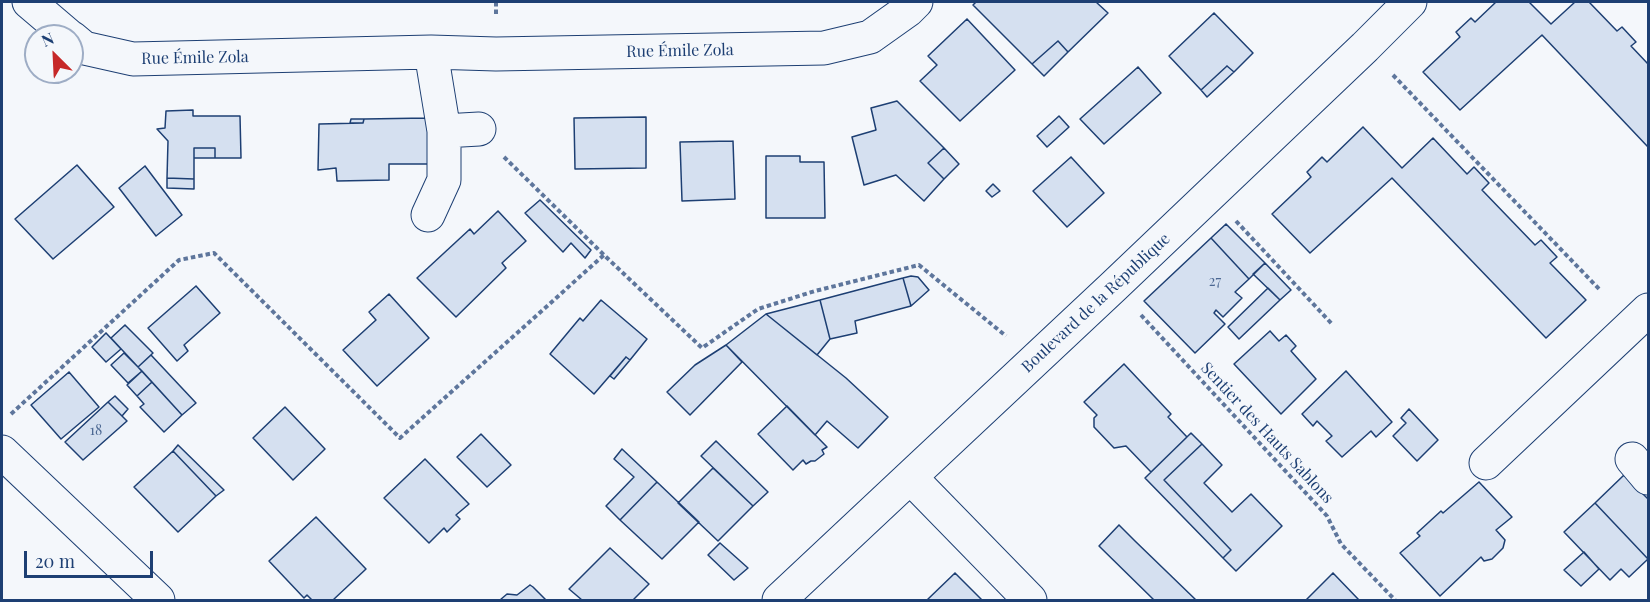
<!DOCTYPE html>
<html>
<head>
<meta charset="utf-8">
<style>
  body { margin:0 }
  #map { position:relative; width:1650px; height:602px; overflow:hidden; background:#f4f7fb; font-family:"Playfair Display",serif }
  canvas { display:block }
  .frame { position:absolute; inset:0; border:3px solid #1d3f73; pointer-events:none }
  .north { position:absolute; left:24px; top:24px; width:60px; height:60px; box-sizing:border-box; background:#f4f7fb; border:2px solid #9eadc5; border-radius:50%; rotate:336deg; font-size:16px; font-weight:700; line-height:24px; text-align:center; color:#1d3f73 }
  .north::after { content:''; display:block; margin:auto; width:21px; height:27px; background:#c62828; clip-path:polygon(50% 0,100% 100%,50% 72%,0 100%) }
  .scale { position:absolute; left:24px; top:551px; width:129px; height:27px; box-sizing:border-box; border:3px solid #1d3f73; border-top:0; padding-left:8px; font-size:18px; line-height:21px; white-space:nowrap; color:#1d3f73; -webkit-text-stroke:4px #f4f7fb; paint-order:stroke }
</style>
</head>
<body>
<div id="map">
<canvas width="1650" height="602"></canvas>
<div class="frame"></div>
<div class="north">N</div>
<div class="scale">20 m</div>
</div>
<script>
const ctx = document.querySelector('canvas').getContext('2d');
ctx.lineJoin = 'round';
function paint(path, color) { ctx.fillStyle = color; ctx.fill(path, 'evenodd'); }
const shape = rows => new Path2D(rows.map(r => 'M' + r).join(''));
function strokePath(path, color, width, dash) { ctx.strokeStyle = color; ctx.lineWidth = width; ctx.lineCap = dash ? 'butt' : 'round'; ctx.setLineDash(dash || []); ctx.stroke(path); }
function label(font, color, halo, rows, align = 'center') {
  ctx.font = font + ' "Playfair Display",serif'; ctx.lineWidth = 4.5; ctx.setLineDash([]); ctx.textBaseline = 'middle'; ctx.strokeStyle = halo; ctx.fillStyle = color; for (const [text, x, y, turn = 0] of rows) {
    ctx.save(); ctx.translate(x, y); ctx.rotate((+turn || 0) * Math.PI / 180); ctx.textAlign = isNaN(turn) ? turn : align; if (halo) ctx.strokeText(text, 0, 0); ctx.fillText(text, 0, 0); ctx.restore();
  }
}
const building = shape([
  [976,2,1096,2,1108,13,1068,52,1058,41,1032,64,973,5,976,2],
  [1496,2,1529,2,1551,24,1575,2,1589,2,1617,31,1622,27,1636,42,1631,46,1648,64,1648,147,1542,35,1460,110,1423,72,1460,37,1456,32,1471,18,1475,22,1496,2],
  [1214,13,1253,53,1234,72,1227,66,1201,90,1169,56,1214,13],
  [967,19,1015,70,960,121,920,81,937,65,928,56,967,19],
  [1058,41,1068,52,1044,76,1032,64,1058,41],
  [1227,66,1234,72,1207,97,1201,90,1227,66],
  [1138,67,1161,93,1104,144,1080,119,1138,67],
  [897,101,944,148,928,163,944,179,924,201,896,175,864,185,852,137,876,130,871,108,897,101],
  [193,110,193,116,240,116,241,158,215,158,215,148,194,148,194,179,167,178,168,141,157,129,165,128,166,111,193,110],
  [1059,116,1069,127,1047,147,1037,136,1059,116],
  [646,117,646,168,575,169,574,118,646,117],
  [428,118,429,164,389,164,389,180,337,181,336,168,318,170,319,124,363,123,364,119,428,118],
  [351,119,364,119,363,123,350,123,351,119],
  [1363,127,1402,168,1433,138,1467,174,1474,167,1489,183,1482,190,1535,245,1541,240,1557,257,1550,263,1586,300,1546,338,1392,178,1310,253,1272,214,1311,177,1307,172,1322,157,1327,162,1363,127],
  [733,141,735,199,682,201,680,142,733,141],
  [194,148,215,148,215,158,194,158,194,148],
  [944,148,959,164,944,179,928,163,944,148],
  [766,156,800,156,800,162,824,162,825,218,766,218,766,156],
  [1071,157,1104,193,1067,227,1033,191,1071,157],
  [77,165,114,207,53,259,15,219,77,165],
  [145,166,182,215,156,236,119,188,145,166],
  [167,178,194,179,194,189,167,188,167,178],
  [993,184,1000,191,992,197,986,191,993,184],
  [540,200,591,250,585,258,571,243,563,252,525,213,540,200],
  [498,211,526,241,502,263,506,268,456,317,417,278,470,229,474,234,498,211],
  [1226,224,1265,263,1249,279,1211,238,1226,224],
  [1211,238,1249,279,1235,292,1242,298,1223,317,1216,310,1214,313,1225,324,1195,353,1144,301,1211,238],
  [1265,263,1291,290,1280,300,1253,274,1265,263],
  [911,276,918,277,929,290,911,306,903,278,911,276],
  [903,278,911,306,855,321,857,333,830,339,820,300,903,278],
  [196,286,220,313,184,345,188,351,177,361,148,328,196,286],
  [1268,288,1280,300,1239,339,1228,327,1268,288],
  [389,294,429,338,377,386,343,350,376,320,369,312,389,294],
  [601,300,647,339,630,360,626,357,594,394,550,354,580,318,583,321,601,300],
  [820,300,830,339,817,355,766,314,820,300],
  [766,314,846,378,888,417,858,448,827,421,815,435,726,345,766,314],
  [125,325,153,353,138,367,111,338,125,325],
  [1270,331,1279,341,1286,335,1296,346,1291,351,1316,379,1281,414,1234,364,1270,331],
  [106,333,121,349,106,362,92,347,106,333],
  [726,345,742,362,690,415,667,392,695,365,726,345],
  [124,353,142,371,128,383,111,365,124,353],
  [151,355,196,403,182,415,138,367,151,355],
  [626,357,630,360,614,379,610,376,626,357],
  [1124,364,1171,414,1168,417,1187,437,1151,472,1126,446,1114,448,1094,427,1094,418,1097,415,1084,402,1124,364],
  [142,371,152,382,137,396,127,385,142,371],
  [1346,371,1392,422,1376,437,1371,431,1342,457,1326,441,1332,436,1317,421,1313,426,1302,414,1346,371],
  [69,372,99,407,61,439,31,405,69,372],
  [152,382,182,415,164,432,140,407,144,404,137,396,152,382],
  [115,396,128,409,122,416,108,402,115,396],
  [108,402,127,421,83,460,65,442,108,402],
  [787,406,827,447,822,450,824,454,815,461,811,461,806,464,803,460,793,470,758,434,787,406],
  [285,407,325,449,293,480,253,438,285,407],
  [1409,409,1438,440,1417,461,1393,436,1406,423,1401,418,1409,409],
  [1191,433,1202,444,1164,480,1231,550,1223,558,1145,478,1191,433],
  [481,434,511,465,487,487,457,457,481,434],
  [716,441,768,492,753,506,701,456,716,441],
  [1202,444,1222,465,1204,483,1232,512,1251,494,1282,526,1236,571,1223,558,1231,550,1164,480,1202,444],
  [178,445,224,490,216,496,173,451,178,445],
  [622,449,657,482,620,520,606,506,634,477,614,459,622,449],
  [173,451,216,496,178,532,134,487,173,451],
  [425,459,469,504,456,515,460,519,447,532,444,528,429,543,384,498,425,459],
  [713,468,753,506,718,541,678,503,713,468],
  [1624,475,1648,499,1648,559,1595,503,1624,475],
  [657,482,699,522,662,559,620,520,657,482],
  [1479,482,1512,517,1496,530,1505,540,1503,548,1492,559,1484,561,1481,557,1440,596,1400,553,1420,536,1417,533,1441,511,1443,513,1479,482],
  [1595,503,1648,559,1629,577,1621,569,1610,580,1564,532,1595,503],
  [316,517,366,569,333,600,312,600,307,595,304,598,269,561,316,517],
  [1119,525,1135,541,1196,600,1154,600,1099,546,1119,525],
  [720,543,748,568,734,580,708,555,720,543],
  [610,548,649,584,633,600,582,600,569,589,610,548],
  [1584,552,1599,569,1581,586,1564,570,1584,552],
  [955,573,982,600,927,600,955,573],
  [1333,573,1359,600,1306,600,1333,573],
  [530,585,533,587,546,600,500,600,507,594,517,595,530,585]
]);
paint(building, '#d5e0f0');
strokePath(building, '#1d3f73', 1.5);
const minor = shape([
  [29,2,69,36],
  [72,38,84,48,133,59,431,52,496,54,824,48,870,37,908,10,916,2],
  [444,131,479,129],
  [428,215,444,180,444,131,431,52],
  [2,452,158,600],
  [1632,459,1648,478],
  [1486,463,1648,310],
  [911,478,1030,600],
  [779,600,1114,286,1365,47,1410,2]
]);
strokePath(minor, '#1d3f73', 35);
strokePath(shape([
  [496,2,496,17],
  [1393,75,1601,291],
  [504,157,604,255,702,348,758,309,815,291,919,265,1006,336],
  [1236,221,1332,324],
  [1141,315,1327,516,1341,544,1395,600],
  [11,414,179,260,214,253,400,438,604,255]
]), '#5e769c', 4, [4.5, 3]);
strokePath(minor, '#f4f7fb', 33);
label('14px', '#4b6792', null, [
  ["27",1215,282],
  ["18",96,431]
]);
label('16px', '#1d3f73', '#f4f7fb', [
  ["Rue Émile Zola",680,51,-1],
  ["Rue Émile Zola",195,58,-1],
  ["Boulevard de la République",1096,303,-43],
  ["Sentier des Hauts Sablons",1267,433,47]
]);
</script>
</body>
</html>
